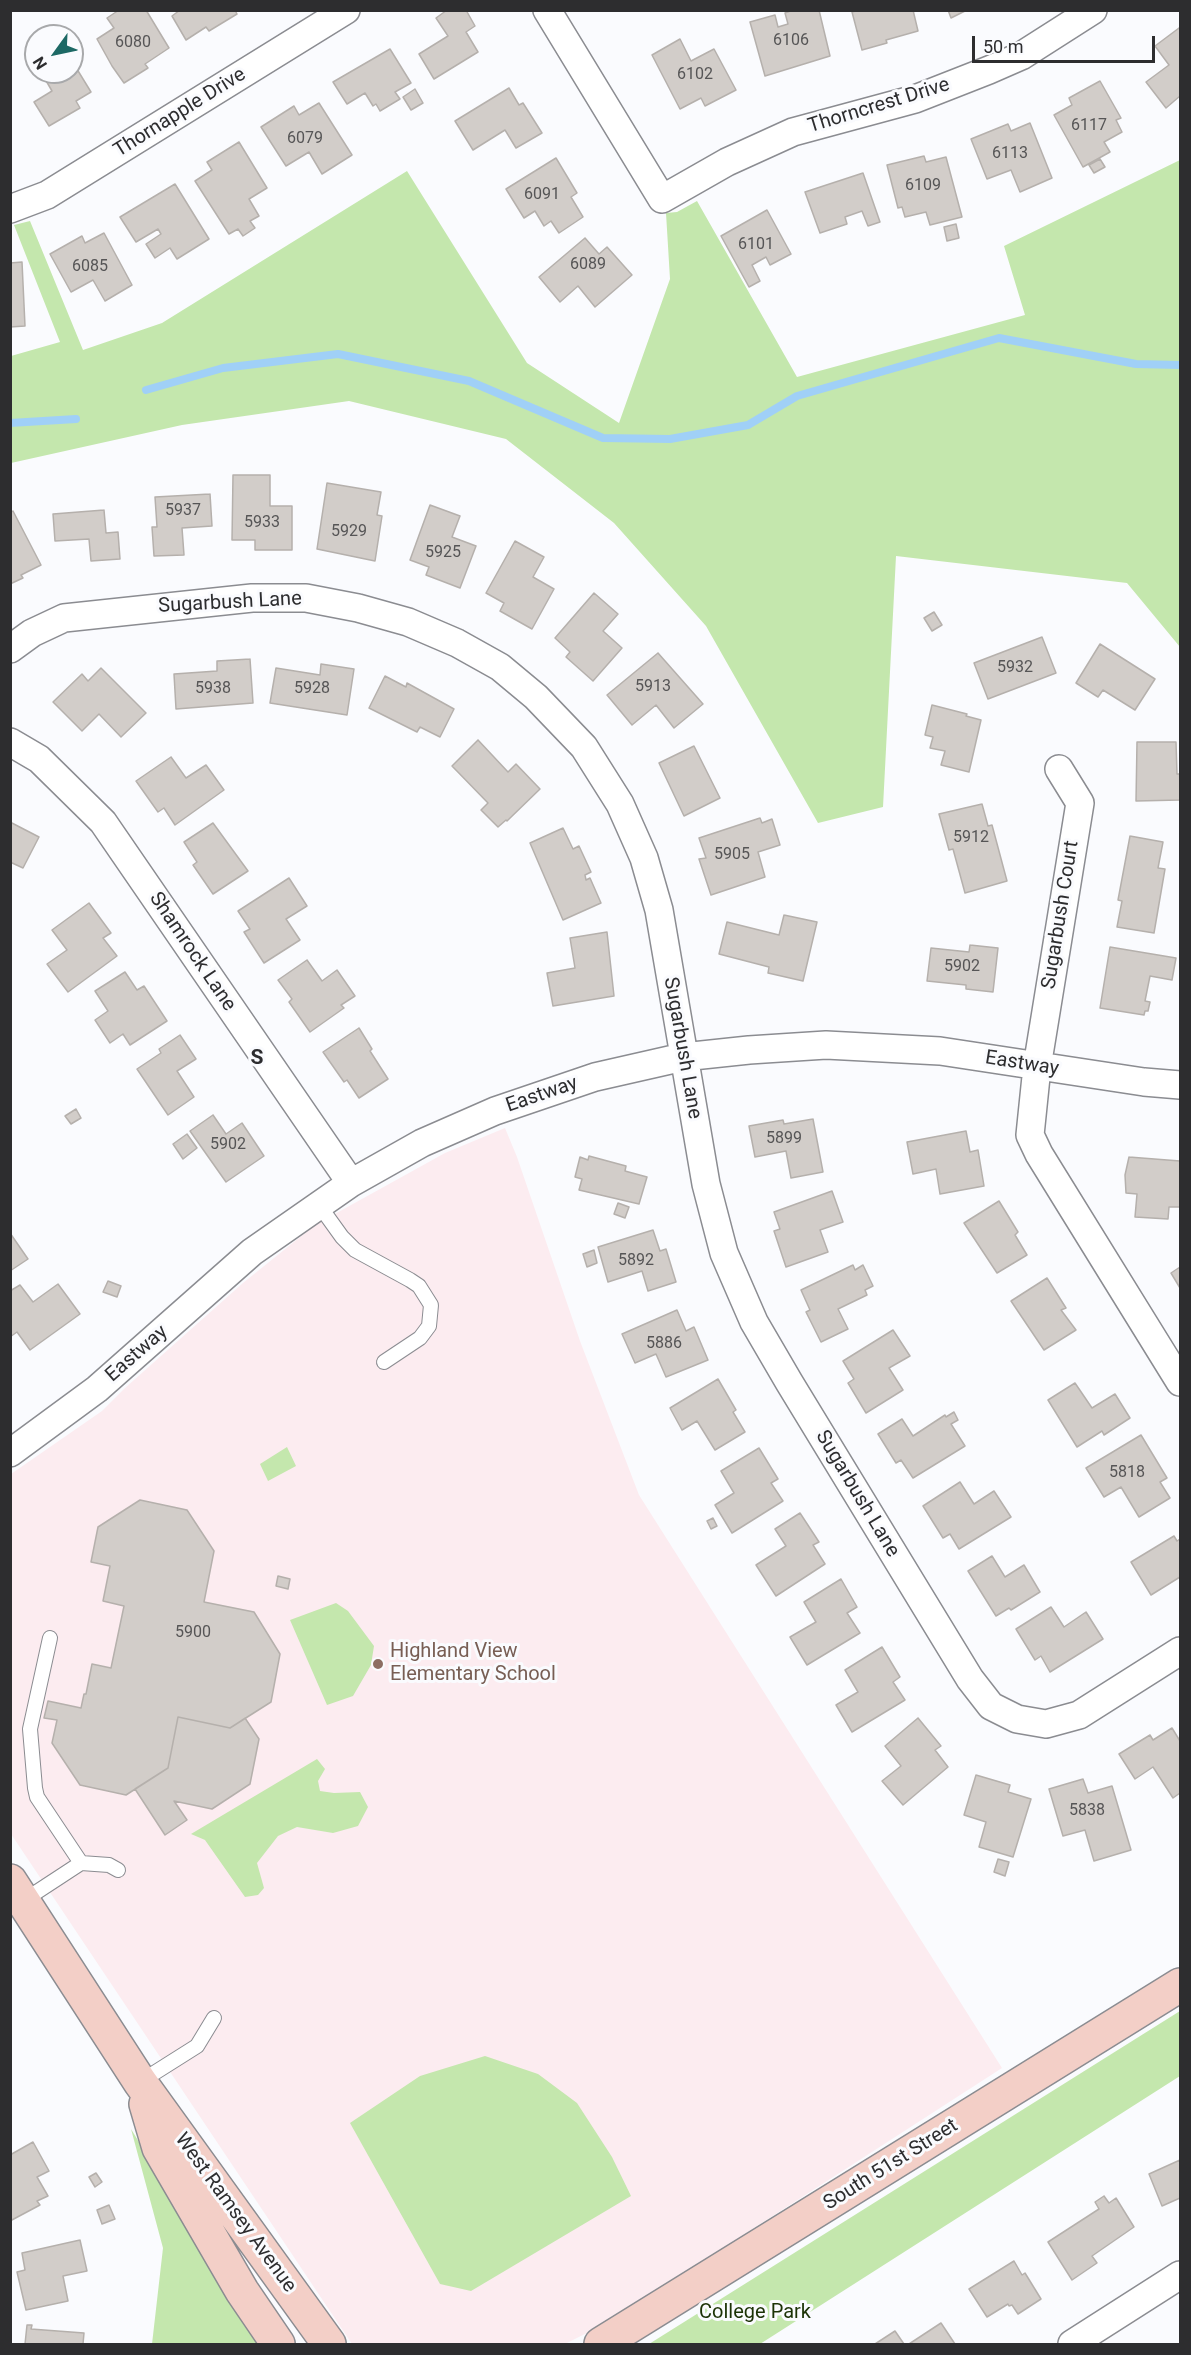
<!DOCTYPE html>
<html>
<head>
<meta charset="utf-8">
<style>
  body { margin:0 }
  #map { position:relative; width:1191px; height:2355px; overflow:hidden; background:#fafbfe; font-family:Roboto,sans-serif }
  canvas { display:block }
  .frame { position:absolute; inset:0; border:12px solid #2d2d2f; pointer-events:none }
  .north { position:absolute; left:24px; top:24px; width:60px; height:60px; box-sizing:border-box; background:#fafbfe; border:2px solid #a8a9ab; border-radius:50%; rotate:237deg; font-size:16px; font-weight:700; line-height:24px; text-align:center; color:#2d2d2f }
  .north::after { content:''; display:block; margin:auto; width:21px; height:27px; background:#1d6965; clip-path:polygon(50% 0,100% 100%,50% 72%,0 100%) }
  .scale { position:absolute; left:972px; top:36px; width:183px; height:27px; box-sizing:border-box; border:3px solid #2d2d2f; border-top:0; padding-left:8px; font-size:18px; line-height:21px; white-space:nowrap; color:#2d2d2f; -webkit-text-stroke:4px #fafbfe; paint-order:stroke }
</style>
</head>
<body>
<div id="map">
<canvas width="1191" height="2355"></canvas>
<div class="frame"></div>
<div class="north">N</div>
<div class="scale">50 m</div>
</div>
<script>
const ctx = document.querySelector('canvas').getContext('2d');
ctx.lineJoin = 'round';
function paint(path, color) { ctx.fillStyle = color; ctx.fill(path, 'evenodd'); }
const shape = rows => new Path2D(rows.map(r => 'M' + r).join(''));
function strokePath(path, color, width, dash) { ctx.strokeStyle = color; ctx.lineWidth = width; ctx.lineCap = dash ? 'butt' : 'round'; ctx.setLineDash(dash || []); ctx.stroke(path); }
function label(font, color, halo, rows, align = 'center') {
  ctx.font = font + ' Roboto,sans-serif'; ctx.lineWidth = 6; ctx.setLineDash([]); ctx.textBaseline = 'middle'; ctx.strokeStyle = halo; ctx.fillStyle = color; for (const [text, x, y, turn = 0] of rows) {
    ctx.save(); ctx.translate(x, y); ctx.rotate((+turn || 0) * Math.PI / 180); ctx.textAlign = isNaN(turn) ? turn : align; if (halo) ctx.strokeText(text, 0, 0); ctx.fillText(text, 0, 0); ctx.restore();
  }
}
paint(shape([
  [505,1128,517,1157,580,1341,639,1495,1002,2068,607,2323,565,2344,352,2344,11,1834,11,1474,102,1411,125,1388,243,1283,315,1225,445,1153]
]), '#fcecf0');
paint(shape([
  [1180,160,1180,647,1127,583,896,556,883,807,818,823,706,626,614,523,506,439,349,401,182,425,11,463,11,356,60,342,14,225,30,221,83,350,162,323,407,171,527,363,619,423,670,279,666,213,677,212,697,201,797,377,1025,315,1004,246],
  [287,1447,296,1466,268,1481,260,1464],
  [336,1603,348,1611,374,1646,371,1665,353,1696,327,1705,290,1620],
  [317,1759,325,1769,318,1781,320,1791,334,1793,360,1792,368,1807,358,1826,333,1833,297,1827,278,1836,257,1863,264,1888,258,1895,245,1897,205,1840,191,1834],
  [1180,2011,1180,2076,760,2344,649,2344],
  [485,2056,538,2074,577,2103,612,2157,631,2196,471,2291,440,2284,350,2123,420,2076],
  [131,2129,262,2344,152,2344,163,2248]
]), '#c4e7ad');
strokePath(shape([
  [146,390,223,368,338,354,469,381,603,438,670,439,748,425,797,396,999,338,1136,364,1180,365],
  [10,423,76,419]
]), '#a0d0f7', 8);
const building = shape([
  [119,10,146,10,169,48,145,64,148,68,124,83,112,66,97,39,114,28,107,18,119,10],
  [180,10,235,10,237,14,209,31,206,27,186,40,172,16,180,10],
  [447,10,466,10,475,26,466,32,478,52,434,79,419,54,448,36,436,18,447,10],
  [793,10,819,10,830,56,765,76,750,22,775,15,778,27,788,24,785,13,793,10],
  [859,10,913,10,918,31,886,40,887,43,862,50,852,12,859,10],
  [948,10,967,10,951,18,948,10],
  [1179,28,1180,30,1180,96,1166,108,1146,82,1169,65,1155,46,1179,28],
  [680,39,691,61,714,49,736,90,705,106,701,98,680,109,652,55,680,39],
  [390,49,411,83,395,92,400,99,380,111,376,104,373,106,365,93,347,104,333,82,390,49],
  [72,61,91,92,76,101,80,108,49,126,34,102,52,91,41,72,72,72,72,61],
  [1100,81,1121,118,1116,120,1122,132,1104,142,1110,152,1083,167,1054,115,1072,105,1069,98,1100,81],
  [509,88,519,105,523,103,542,133,516,148,505,130,473,150,455,121,509,88],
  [415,89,423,103,411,110,403,97,415,89],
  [319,103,352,155,322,174,309,152,286,166,261,127,294,106,299,115,319,103],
  [1030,123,1052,178,1020,192,1011,170,987,179,971,139,1008,124,1011,131,1030,123],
  [239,142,267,188,249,199,259,216,250,221,255,228,243,236,238,229,229,234,195,181,212,170,207,162,239,142],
  [924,156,926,162,946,157,962,217,930,225,926,212,905,217,902,207,898,208,887,165,924,156],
  [556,158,577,193,571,197,583,217,559,233,551,221,544,226,535,211,524,218,506,189,556,158],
  [1100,159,1105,167,1094,173,1089,165,1100,159],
  [863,173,880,222,868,226,862,211,845,217,847,224,820,233,805,192,863,173],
  [175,184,209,239,177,259,170,248,155,258,146,244,161,234,158,229,136,242,120,217,175,184],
  [767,210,791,254,770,265,766,257,752,265,760,281,749,287,721,236,767,210],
  [956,224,959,238,947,241,944,227,956,224],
  [104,233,132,285,105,301,93,280,71,292,50,254,82,236,85,243,104,233],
  [585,238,599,254,607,247,632,275,595,307,578,286,560,302,539,277,585,238],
  [22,262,25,326,10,327,10,263,22,262],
  [233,475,270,475,270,506,292,506,292,550,255,550,255,540,232,540,233,475],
  [327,483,381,492,377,515,382,516,375,561,317,549,327,483],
  [210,494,212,526,182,528,184,555,154,556,152,527,157,527,155,497,210,494],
  [430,505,460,516,452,537,476,546,460,588,426,575,429,567,410,560,430,505],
  [104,510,106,533,118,532,120,559,91,561,89,539,55,541,53,514,104,510],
  [13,511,41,565,21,575,23,578,10,584,10,513,13,511],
  [515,541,544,557,533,577,554,589,532,629,500,611,504,603,486,593,515,541],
  [594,593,618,614,603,631,622,648,593,681,566,657,570,652,555,638,594,593],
  [934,612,942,625,932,631,924,618,934,612],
  [1042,637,1056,673,988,699,974,663,1042,637],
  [1100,644,1155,679,1135,710,1103,690,1098,697,1076,683,1100,644],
  [658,653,703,704,674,728,656,705,632,725,607,695,658,653],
  [250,659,253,703,176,709,174,674,217,671,217,661,250,659],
  [321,664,354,669,347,715,270,703,276,668,320,675,321,664],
  [101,668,146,713,121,737,99,714,82,731,53,702,82,674,88,681,101,668],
  [385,676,406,687,407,683,454,709,440,737,420,727,417,732,369,708,385,676],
  [932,705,967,714,966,716,981,720,969,772,941,765,945,751,930,748,933,737,925,735,932,705],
  [478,740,508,772,516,764,540,789,507,821,506,820,498,827,481,810,488,803,452,766,478,740],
  [1137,742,1176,742,1177,774,1180,774,1180,800,1136,801,1137,742],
  [694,746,720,798,684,816,659,763,694,746],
  [171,757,186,778,206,765,224,790,175,825,164,808,158,812,136,781,171,757],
  [982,804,988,826,992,825,1007,881,965,893,953,849,949,850,939,814,982,804],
  [760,818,762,823,772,819,780,845,758,852,765,877,711,895,699,859,706,858,699,838,760,818],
  [10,822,39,837,23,868,10,862,10,822],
  [213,823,248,871,213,894,193,865,197,862,184,842,213,823],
  [563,828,573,849,579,846,591,872,585,875,586,880,590,878,601,903,563,920,530,843,563,828],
  [1130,836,1163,842,1158,868,1165,869,1154,933,1117,927,1122,901,1118,900,1130,836],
  [289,878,307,906,286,919,300,940,264,963,244,932,250,929,238,911,289,878],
  [89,903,111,933,103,938,117,956,68,992,47,964,67,950,52,930,89,903],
  [784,915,817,922,803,981,768,973,769,967,719,954,727,922,779,935,784,915],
  [607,932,614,996,553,1006,547,973,575,968,570,938,607,932],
  [970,945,998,948,993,992,966,989,966,985,927,981,931,948,969,952,970,945],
  [1110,947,1176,958,1172,980,1150,976,1145,1001,1150,1002,1148,1011,1145,1011,1144,1015,1100,1008,1110,947],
  [307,960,322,981,337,970,355,996,341,1005,344,1008,310,1032,289,1002,292,999,278,980,307,960],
  [125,972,137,990,144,986,167,1021,130,1045,123,1034,110,1043,95,1020,108,1011,95,991,125,972],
  [359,1028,372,1049,370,1051,388,1079,359,1098,347,1080,344,1082,323,1052,359,1028],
  [180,1035,196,1059,177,1071,194,1097,168,1115,137,1069,161,1053,159,1049,180,1035],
  [76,1109,81,1118,71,1124,65,1116,76,1109],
  [213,1115,226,1134,242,1123,264,1156,226,1182,190,1131,213,1115],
  [813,1119,823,1172,791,1178,786,1151,755,1157,749,1126,783,1120,784,1124,813,1119],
  [966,1131,970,1152,978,1150,984,1186,940,1194,936,1169,913,1174,907,1142,966,1131],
  [187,1134,197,1148,183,1159,173,1144,187,1134],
  [589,1156,626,1166,625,1171,647,1177,639,1204,579,1190,582,1179,575,1177,580,1157,588,1160,589,1156],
  [1129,1157,1180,1161,1180,1207,1169,1207,1168,1219,1135,1217,1137,1194,1126,1193,1125,1175,1129,1157],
  [832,1191,843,1222,820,1230,828,1252,786,1267,774,1231,780,1229,774,1212,832,1191],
  [999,1201,1018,1232,1015,1235,1027,1255,997,1273,964,1223,999,1201],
  [618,1203,629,1207,625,1218,614,1214,618,1203],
  [653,1230,660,1251,666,1249,676,1282,648,1291,642,1271,608,1282,598,1247,653,1230],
  [10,1233,28,1259,10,1271,10,1233],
  [594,1250,597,1263,587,1267,583,1254,594,1250],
  [853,1265,855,1270,863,1265,873,1286,865,1290,867,1295,838,1309,848,1329,821,1342,806,1312,810,1310,801,1290,853,1265],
  [1180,1267,1180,1288,1171,1273,1180,1267],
  [1047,1278,1066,1308,1061,1310,1076,1330,1044,1350,1011,1301,1047,1278],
  [108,1281,121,1286,117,1297,103,1292,108,1281],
  [58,1284,80,1314,30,1350,17,1332,10,1337,10,1291,20,1285,33,1302,58,1284],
  [677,1310,686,1331,694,1327,708,1360,666,1377,656,1354,635,1363,622,1334,677,1310],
  [893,1330,910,1356,889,1368,903,1390,866,1413,848,1383,854,1379,843,1361,893,1330],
  [718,1379,736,1410,733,1412,745,1432,715,1450,697,1421,682,1430,670,1408,718,1379],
  [1075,1383,1092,1408,1115,1394,1130,1418,1104,1435,1102,1431,1077,1447,1048,1400,1075,1383],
  [954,1412,958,1420,951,1424,965,1446,913,1478,901,1460,896,1463,878,1434,902,1419,913,1436,945,1415,946,1417,954,1412],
  [1141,1435,1167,1478,1160,1482,1170,1498,1139,1517,1121,1487,1104,1497,1086,1468,1141,1435],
  [759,1448,778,1479,771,1483,783,1501,732,1533,715,1505,734,1493,721,1471,759,1448],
  [960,1482,974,1504,994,1491,1011,1517,959,1549,950,1534,943,1538,923,1506,960,1482],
  [140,1500,187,1510,214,1551,204,1602,254,1612,280,1654,271,1702,230,1728,178,1717,168,1768,126,1795,80,1785,52,1743,57,1720,44,1718,48,1701,81,1708,84,1694,86,1694,92,1664,111,1668,124,1606,103,1601,110,1566,91,1562,98,1527,140,1500],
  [800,1513,819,1542,813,1545,825,1564,776,1596,756,1565,786,1546,775,1529,800,1513],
  [713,1518,717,1526,711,1529,707,1521,713,1518],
  [1174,1536,1177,1541,1180,1539,1180,1577,1151,1595,1131,1562,1174,1536],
  [992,1556,1005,1577,1024,1565,1040,1592,1011,1610,1009,1608,996,1616,968,1571,992,1556],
  [278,1576,290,1579,288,1589,276,1586,278,1576],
  [841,1579,857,1607,847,1613,860,1633,807,1665,790,1637,816,1622,804,1602,841,1579],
  [1051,1607,1064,1627,1086,1612,1103,1639,1050,1672,1041,1656,1035,1660,1016,1629,1051,1607],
  [882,1647,900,1677,893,1682,905,1700,852,1732,836,1705,858,1692,845,1670,882,1647],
  [178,1717,230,1728,245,1718,259,1739,250,1784,212,1809,174,1801,187,1820,165,1835,135,1789,168,1768,178,1717],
  [918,1718,941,1746,935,1750,948,1767,903,1805,882,1781,901,1766,885,1746,918,1718],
  [1172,1728,1180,1741,1180,1793,1173,1798,1153,1767,1135,1779,1119,1754,1150,1735,1153,1740,1172,1728],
  [976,1775,1010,1785,1008,1792,1031,1799,1013,1857,979,1847,986,1822,964,1815,976,1775],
  [1083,1779,1088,1793,1112,1786,1131,1850,1094,1861,1085,1830,1063,1836,1049,1789,1083,1779],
  [998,1859,1009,1862,1005,1876,994,1872,998,1859],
  [33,2142,49,2171,37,2177,48,2196,37,2201,40,2205,10,2221,10,2155,33,2142],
  [1180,2160,1180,2198,1162,2206,1149,2174,1180,2160],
  [96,2173,102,2182,95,2187,89,2177,96,2173],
  [1104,2196,1109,2203,1116,2198,1134,2227,1092,2256,1097,2263,1072,2280,1048,2242,1099,2209,1095,2202,1104,2196],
  [109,2205,115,2219,102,2224,97,2210,109,2205],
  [80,2240,87,2271,63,2276,68,2301,26,2310,17,2272,25,2270,22,2253,80,2240],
  [1014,2261,1022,2275,1025,2273,1041,2299,1018,2314,1012,2305,1009,2306,1008,2304,987,2317,969,2289,1014,2261],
  [941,2323,955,2344,909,2344,941,2323],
  [27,2325,32,2325,31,2329,84,2333,83,2344,25,2344,27,2325],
  [895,2331,904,2344,875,2344,895,2331]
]);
paint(building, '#d2cdc9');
strokePath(building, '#b5b0ac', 1.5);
const lane = shape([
  [319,1205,342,1237,355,1250,410,1280,419,1286,431,1305,429,1326,420,1338,384,1362],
  [50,1638,30,1729,35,1788,37,1797,81,1863],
  [23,1901,81,1863,109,1865,118,1870],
  [140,2082,197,2046,214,2018]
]);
const street = shape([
  [547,10,662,199,727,162,793,132,915,99,989,70,1021,56,1093,10],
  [10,209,47,195,346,10],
  [10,649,32,633,64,618,252,598,306,598,358,608,408,622,457,643,500,667,536,697,584,747,620,804,644,858,659,910,706,1184,724,1253,754,1322,789,1382,970,1679,991,1706,1017,1719,1046,1724,1079,1715,1180,1651],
  [10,742,39,759,103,822,351,1183],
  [1059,769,1080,803,1037,1067,1030,1135,1039,1154,1180,1382],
  [10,1453,97,1389,252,1252,351,1183,422,1143,495,1111,595,1077,683,1057,749,1050,826,1045,940,1051,1144,1082,1180,1085],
  [1072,2344,1180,2275]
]);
const secondary = shape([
  [10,1881,140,2082,329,2344],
  [146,2104,159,2148,242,2291,278,2344],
  [601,2344,1180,1985]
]);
strokePath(lane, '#8b8c91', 16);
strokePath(street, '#8b8c91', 30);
strokePath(secondary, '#8b8c91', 36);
strokePath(lane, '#fff', 14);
strokePath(street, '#fff', 27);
strokePath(secondary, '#f3cfc7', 33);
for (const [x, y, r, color] of [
  [378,1664,6,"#8d6e63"]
]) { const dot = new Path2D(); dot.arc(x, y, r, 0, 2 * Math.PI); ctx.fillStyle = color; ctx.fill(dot); strokePath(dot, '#fafbfe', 2); }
label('16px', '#565556', null, [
  ["6106",791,41],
  ["6080",133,43],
  ["6102",695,75],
  ["6117",1089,126],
  ["6079",305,139],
  ["6113",1010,154],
  ["6109",923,186],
  ["6091",542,195],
  ["6101",756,245],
  ["6089",588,265],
  ["6085",90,267],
  ["5937",183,511],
  ["5933",262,523],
  ["5929",349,532],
  ["5925",443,553],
  ["5932",1015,668],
  ["5913",653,687],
  ["5938",213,689],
  ["5928",312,689],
  ["5912",971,838],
  ["5905",732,855],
  ["5902",962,967],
  ["5899",784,1139],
  ["5902",228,1145],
  ["5892",636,1261],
  ["5886",664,1344],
  ["5818",1127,1473],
  ["5900",193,1633],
  ["5838",1087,1811]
]);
label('20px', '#2d2d2f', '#fafbfe', [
  ["Thorncrest Drive",879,106,-17],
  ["Thornapple Drive",180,113,-32],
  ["Sugarbush Lane",230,603,-3],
  ["Sugarbush Court",1061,915,-81],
  ["Shamrock Lane",192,952,56],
  ["Sugarbush Lane",682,1048,80],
  ["Eastway",1022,1064,9],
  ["Eastway",542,1095,-19],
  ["Eastway",137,1354,-41],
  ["Sugarbush Lane",857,1494,59],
  ["South 51st Street",891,2165,-32],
  ["West Ramsey Avenue",235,2213,54]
]);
label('20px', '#785e54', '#fafbfe', [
  ["Highland View",390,1652],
  ["Elementary School",390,1675]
], 'left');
label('20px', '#1c3306', '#fafbfe', [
  ["College Park",755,2313]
]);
label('bold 21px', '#2d2d2f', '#fafbfe', [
  ["S",257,1059]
]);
</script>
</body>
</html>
